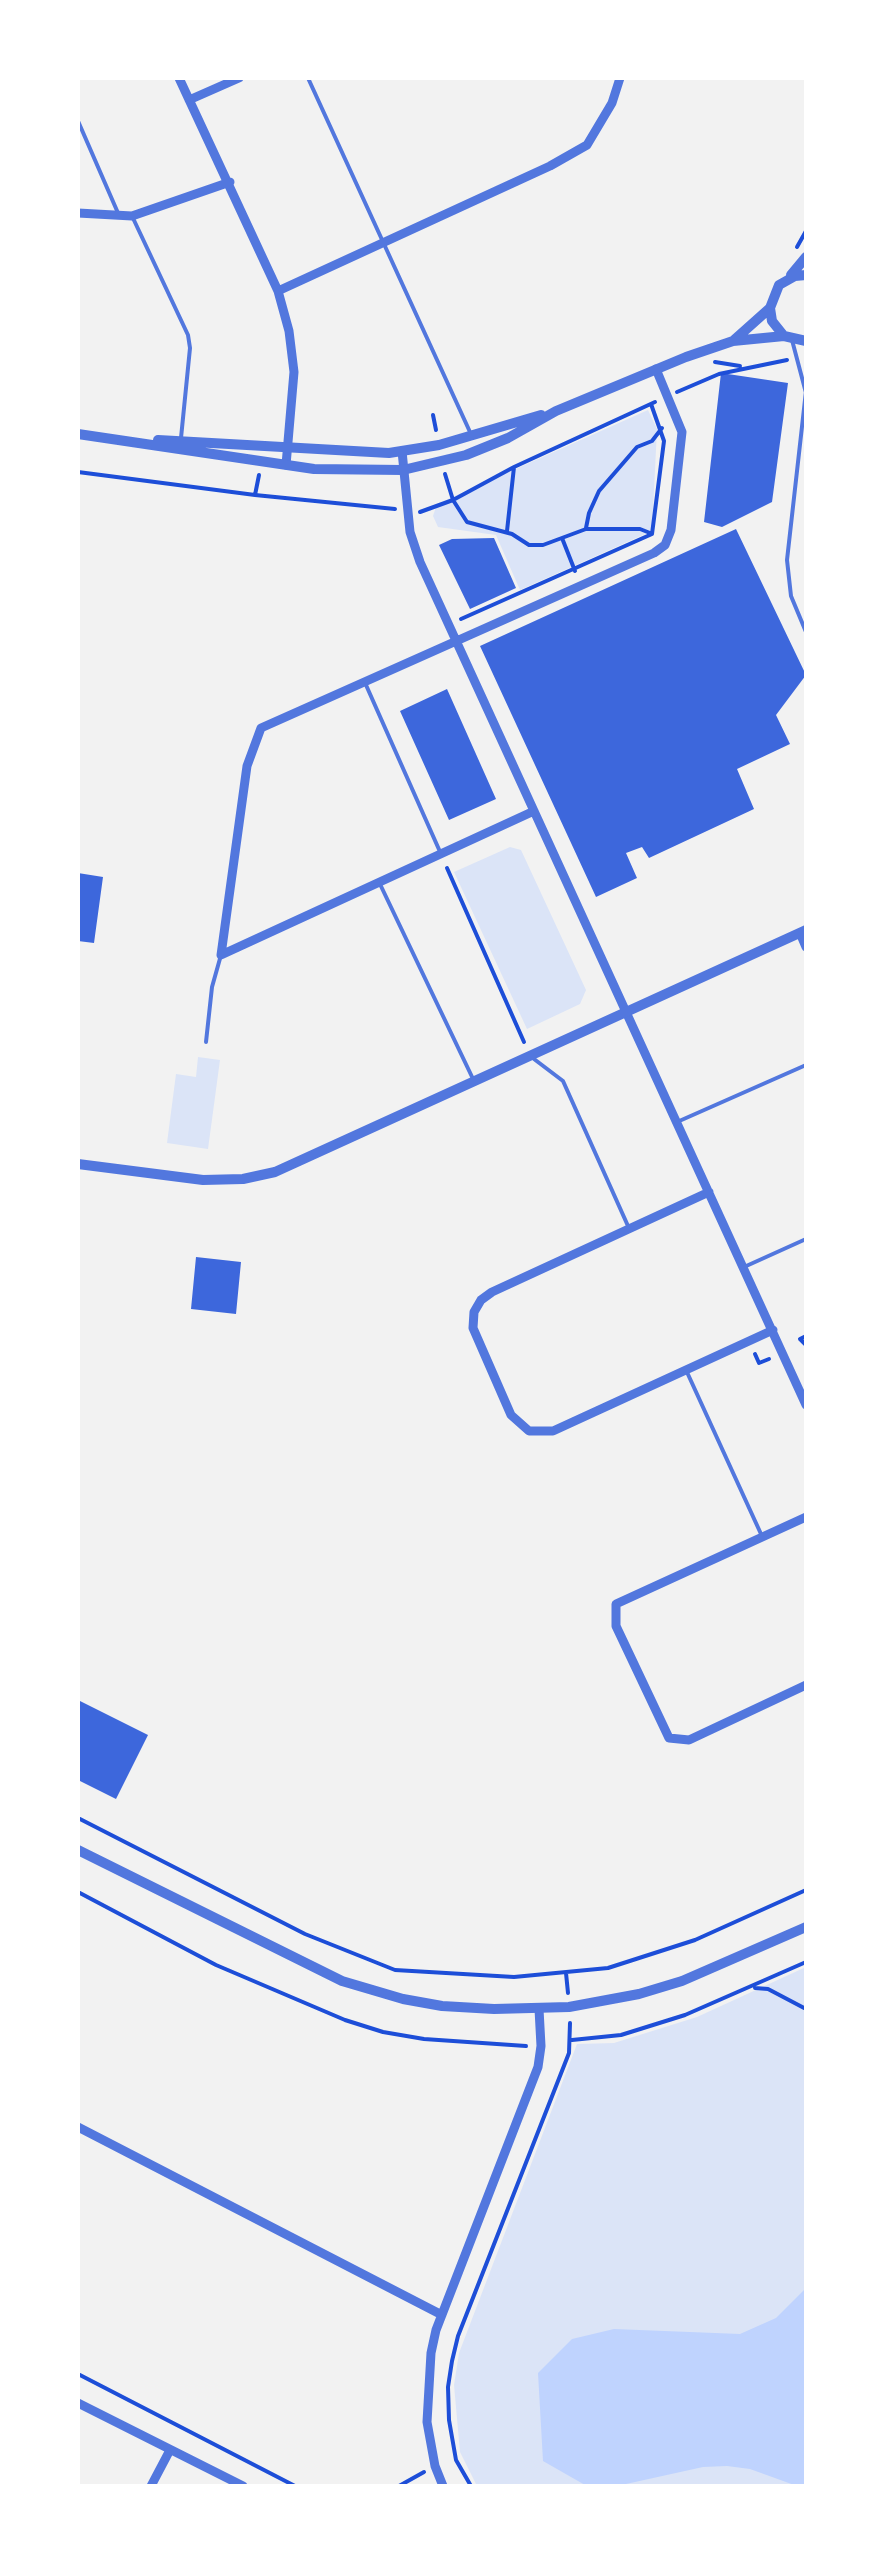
<!DOCTYPE html>
<html>
<head>
<meta charset="utf-8">
<style>
  body { margin:0 }
  #map { position:relative; width:884px; height:2564px; overflow:hidden; background:#f2f2f2; font-family:"Fira Sans Condensed",sans-serif }
  canvas { display:block }
  .frame { position:absolute; inset:0; border:80px solid #fff; pointer-events:none }
</style>
</head>
<body>
<div id="map">
<canvas width="884" height="2564"></canvas>
<div class="frame"></div>
</div>
<script>
const ctx = document.querySelector('canvas').getContext('2d');
ctx.lineJoin = 'round';
function paint(path, color) { ctx.fillStyle = color; ctx.fill(path, 'evenodd'); }
const shape = rows => new Path2D(rows.map(r => 'M' + r).join(''));
function strokePath(path, color, width, dash) { ctx.strokeStyle = color; ctx.lineWidth = width; ctx.lineCap = dash ? 'butt' : 'round'; ctx.setLineDash(dash || []); ctx.stroke(path); }
paint(shape([
  [648,410,657,429,652,531,520,590,496,535,438,527,433,516,437,504],
  [510,847,521,850,586,990,580,1004,527,1029,454,872],
  [198,1057,220,1060,208,1149,167,1143,176,1074,196,1077],
  [806,1967,806,2486,477,2486,460,2452,454,2385,459,2353,577,2044,614,2043,697,2017]
]), '#dbe4f7');
paint(shape([
  [806,2288,806,2486,797,2486,750,2469,727,2466,703,2467,617,2486,585,2485,543,2461,538,2373,572,2339,614,2329,740,2334,776,2318]
]), '#bfd3fe');
paint(shape([
  [721,373,788,383,772,502,722,527,704,522],
  [736,529,806,675,776,715,790,744,737,769,754,809,649,858,642,847,626,853,637,878,596,897,480,646],
  [494,538,516,588,470,609,439,545,452,539],
  [447,689,496,799,449,820,400,711],
  [78,873,103,877,94,943,78,941],
  [196,1257,241,1262,236,1314,191,1309],
  [78,1700,148,1735,116,1799,78,1780]
]), '#3d67dc');
strokePath(shape([
  [797,247,806,231],
  [715,362,740,366],
  [677,392,719,374,787,360],
  [433,415,436,430],
  [78,472,255,495,395,509],
  [445,474,453,500,467,522,512,534,529,545,543,545,586,529,640,529,650,533],
  [255,495,259,475],
  [420,512,453,500,514,467,655,402],
  [586,528,589,513,599,491,637,447,652,441,662,428],
  [507,531,514,467],
  [562,538,575,571],
  [461,619,652,534,664,441,651,404],
  [447,868,524,1042],
  [806,1336,800,1339,806,1345],
  [755,1354,759,1363,769,1359],
  [78,1818,305,1934,395,1970,514,1977,608,1968,695,1940,806,1890],
  [78,1892,216,1965,345,2020,383,2032,424,2039,526,2046],
  [566,1973,568,1993],
  [755,1988,768,1989,806,2009],
  [572,2040,621,2035,685,2015,806,1962],
  [78,2374,295,2486],
  [399,2486,424,2472],
  [471,2486,456,2460,449,2420,448,2387,452,2361,458,2336,569,2053,570,2023]
]), '#1d4ed8', 4);
strokePath(shape([
  [308,78,470,432],
  [78,121,118,213],
  [132,216,188,335,190,348,181,438],
  [792,340,806,393],
  [806,391,787,560,791,596,806,632],
  [366,685,441,854],
  [379,882,474,1081],
  [206,1042,212,987,221,955],
  [534,1059,563,1081,628,1226],
  [677,1122,806,1065],
  [744,1267,806,1239],
  [686,1370,761,1534]
]), '#5277de', 4);
strokePath(shape([
  [179,78,278,291,289,331,294,372,286,465],
  [189,100,239,78],
  [78,213,132,216,230,182],
  [278,291,550,166,587,145,612,103,620,78],
  [402,451,410,532,420,562,806,1405],
  [534,811,221,955,247,766,261,728,654,553,665,545,671,530,682,432,656,369],
  [800,933,806,947],
  [709,1192,492,1292,481,1300,474,1312,473,1328,511,1415,529,1431,553,1431,773,1330],
  [806,1517,616,1604,616,1626,669,1738,689,1740,806,1685],
  [78,2127,442,2315],
  [78,2403,243,2486],
  [151,2486,170,2450],
  [443,2486,435,2466,427,2422,431,2353,436,2330,538,2067,541,2046,539,2009]
]), '#5277de', 9);
strokePath(shape([
  [791,275,806,257],
  [806,275,795,276,779,285,770,308,772,321,784,336,806,341],
  [733,341,770,308],
  [78,434,314,469,403,470,466,455,508,438,556,411,686,357,733,341,784,336],
  [158,440,389,453,439,445,541,415],
  [78,1164,203,1180,243,1179,275,1172,806,930],
  [78,1850,342,1981,403,1999,442,2006,494,2009,569,2007,639,1994,682,1981,806,1927]
]), '#5277de', 10);
</script>
</body>
</html>
